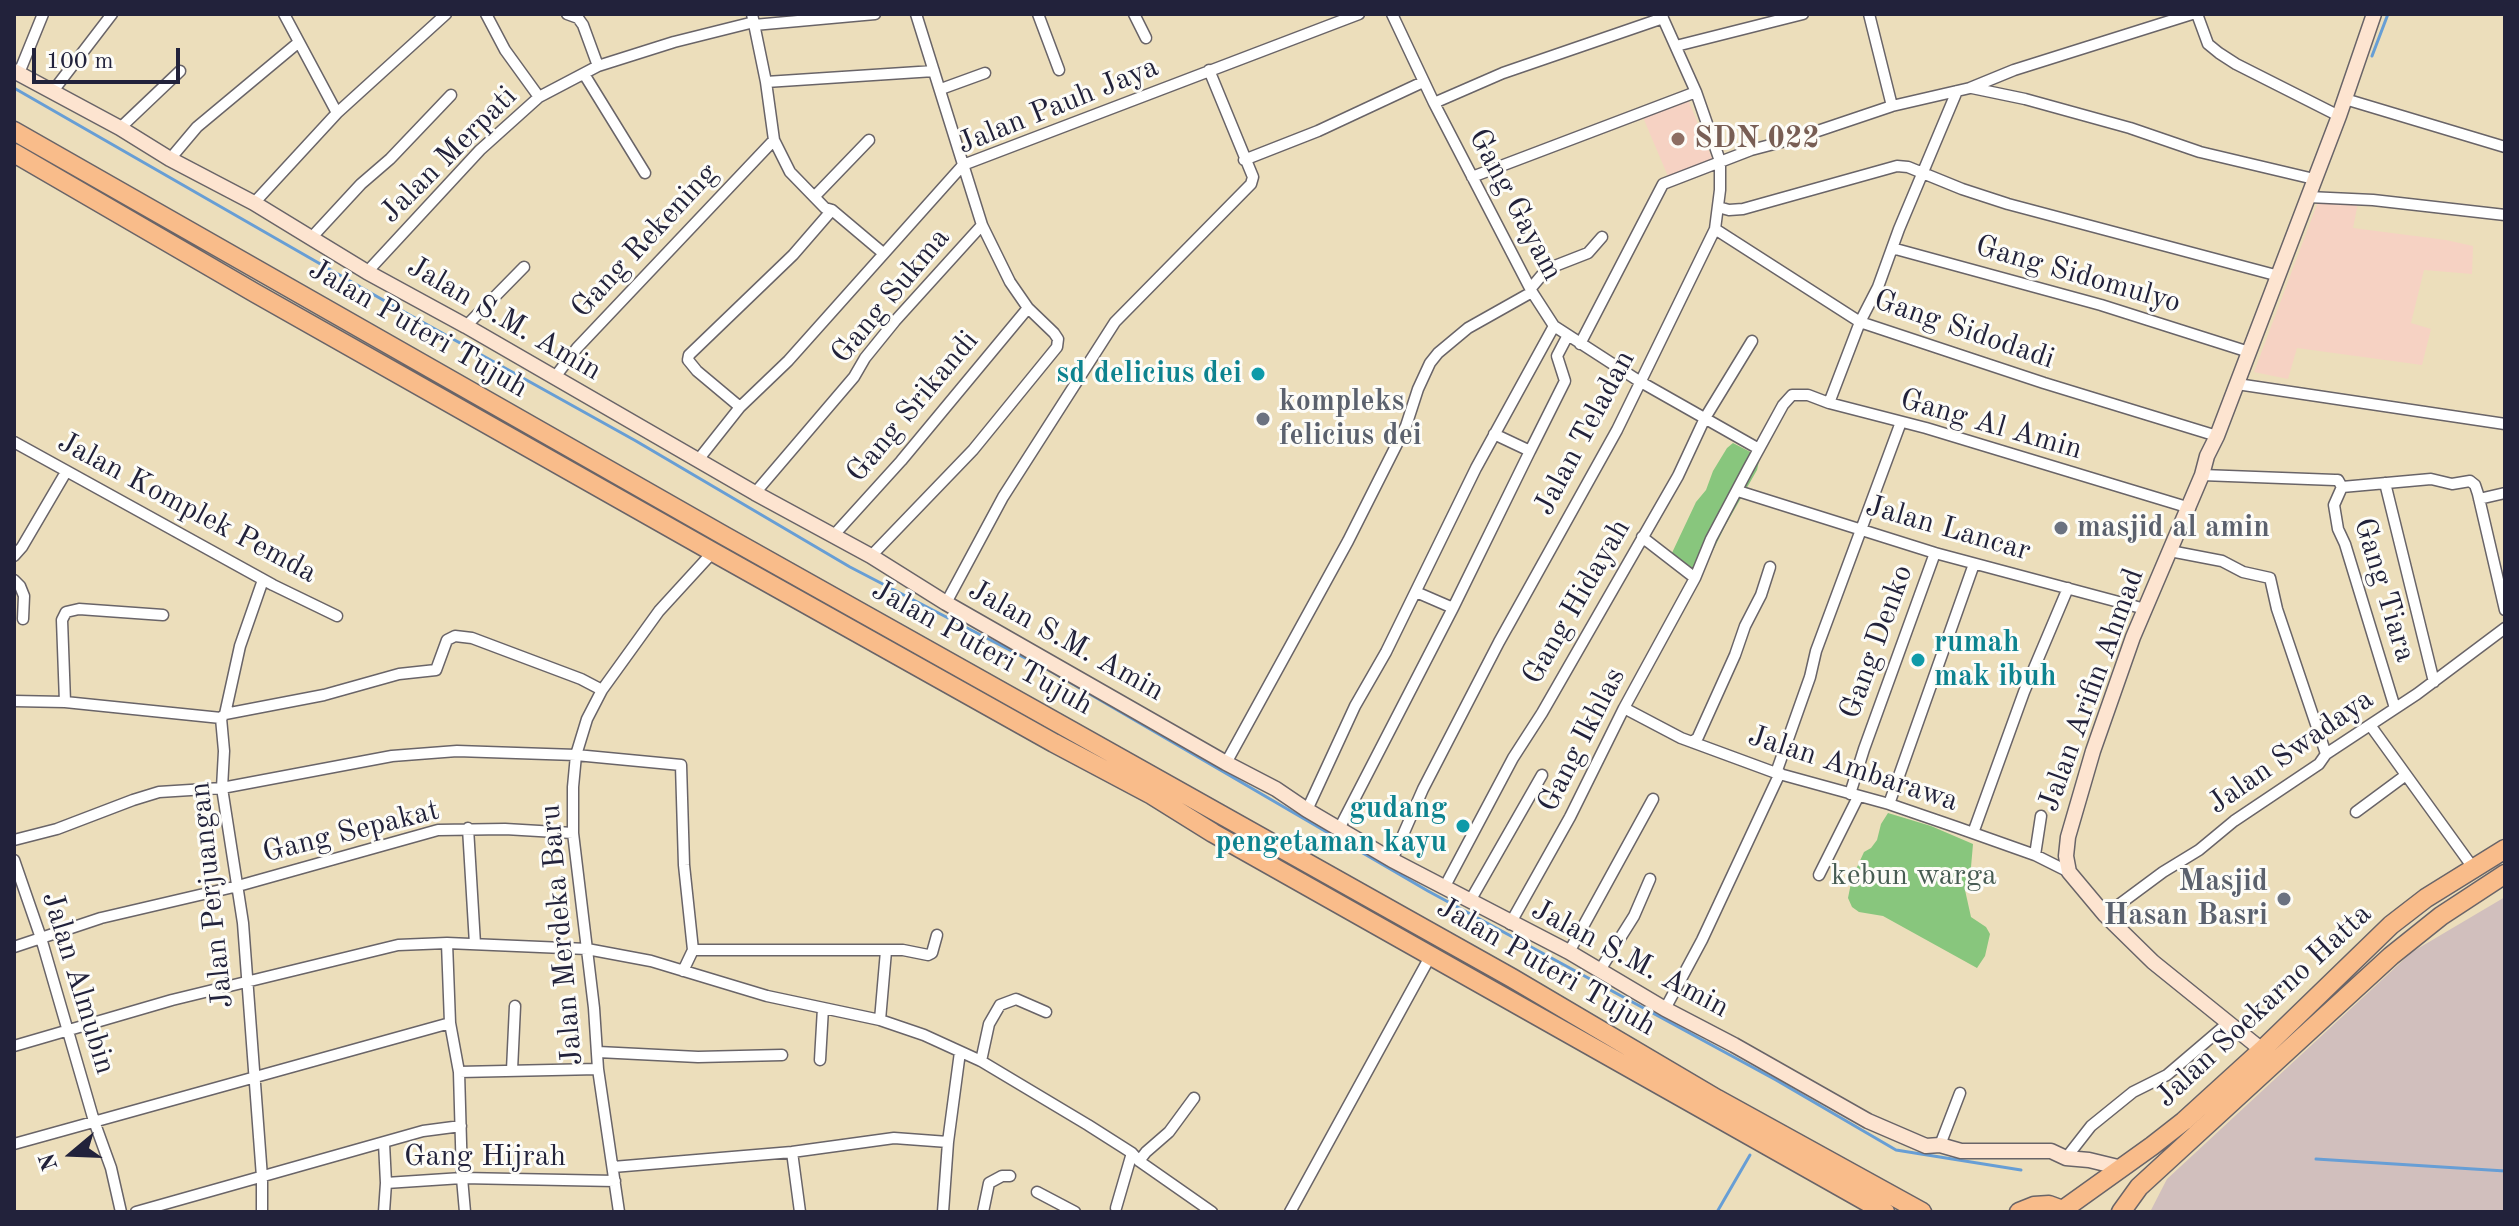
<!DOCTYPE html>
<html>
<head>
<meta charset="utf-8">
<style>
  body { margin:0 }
  #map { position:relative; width:2519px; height:1226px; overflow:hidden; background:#ecdebb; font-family:"Old Standard TT",serif }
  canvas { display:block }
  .frame { position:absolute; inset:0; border:16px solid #22223b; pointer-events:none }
  .north { position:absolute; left:32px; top:1114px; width:80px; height:80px; -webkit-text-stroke:6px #fdfcf7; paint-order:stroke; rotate:251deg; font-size:22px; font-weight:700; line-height:32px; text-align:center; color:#22223b }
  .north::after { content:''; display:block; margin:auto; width:28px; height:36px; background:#22223b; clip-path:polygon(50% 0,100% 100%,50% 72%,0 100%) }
  .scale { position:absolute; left:32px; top:48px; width:148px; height:36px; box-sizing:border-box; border:4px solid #22223b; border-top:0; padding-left:10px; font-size:24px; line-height:28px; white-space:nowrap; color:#22223b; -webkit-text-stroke:6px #fdfcf7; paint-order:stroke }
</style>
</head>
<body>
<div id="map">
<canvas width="2519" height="1226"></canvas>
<div class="frame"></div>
<div class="north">N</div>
<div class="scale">100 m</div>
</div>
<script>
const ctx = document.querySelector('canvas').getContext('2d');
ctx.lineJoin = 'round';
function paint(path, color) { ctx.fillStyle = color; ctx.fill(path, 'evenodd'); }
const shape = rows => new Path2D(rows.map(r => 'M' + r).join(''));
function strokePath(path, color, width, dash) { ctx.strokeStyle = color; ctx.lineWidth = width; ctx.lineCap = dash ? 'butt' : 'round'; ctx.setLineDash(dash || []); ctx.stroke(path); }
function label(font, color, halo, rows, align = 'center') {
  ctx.font = font + ' "Old Standard TT",serif'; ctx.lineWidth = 6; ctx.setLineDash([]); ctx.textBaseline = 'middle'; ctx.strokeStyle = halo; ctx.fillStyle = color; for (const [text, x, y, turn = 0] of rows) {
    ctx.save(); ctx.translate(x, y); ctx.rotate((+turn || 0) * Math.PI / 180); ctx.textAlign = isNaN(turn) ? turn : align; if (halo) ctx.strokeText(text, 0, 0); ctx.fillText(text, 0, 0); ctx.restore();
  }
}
paint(shape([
  [1687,97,1714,163,1670,181,1642,115],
  [2319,199,2358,203,2353,228,2446,240,2473,246,2472,274,2424,270,2411,323,2431,329,2422,365,2297,348,2288,379,2254,372]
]), '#f6d2c3');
paint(shape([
  [2505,897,2505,1212,2150,1212,2167,1179,2412,952]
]), '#d1bfbd');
paint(shape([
  [1733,443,1760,457,1757,470,1725,526,1699,579,1671,555,1696,502,1706,490,1713,471,1727,448],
  [1888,813,1931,826,1973,844,1971,867,1965,890,1971,917,1986,927,1990,934,1985,956,1977,968,1883,916,1859,912,1852,907,1848,898,1852,878,1864,852,1871,848,1877,840,1881,824]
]), '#88c67d');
strokePath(shape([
  [2372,56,2388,14],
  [14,88,390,304,636,441,850,567,1052,672,1428,891,1776,1080,1896,1150,2021,1170],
  [2316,1159,2505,1171],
  [1717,1212,1750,1155]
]), '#679ed5', 3);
const street = shape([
  [284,14,337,113],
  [486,14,505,50,539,97],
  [567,14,578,18,583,25,598,66],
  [752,14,766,82,774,140,790,172,825,208,832,210,883,253],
  [1038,14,1059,70],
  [1134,14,1146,38],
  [1392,14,1434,103,1532,292,1554,326,1639,381,1759,449],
  [1869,14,1892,106],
  [2197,14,2208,44,2219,53,2236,64,2339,116],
  [754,25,875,14],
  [1676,46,1803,14],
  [19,73,43,14],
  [584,74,645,173],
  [766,82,934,71],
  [1972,88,2025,99,2130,128,2200,152,2314,179],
  [941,89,985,73],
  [53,91,112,14],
  [2345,99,2505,147],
  [1434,103,1503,73,1663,18],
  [120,128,180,71],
  [170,159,197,127,299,42],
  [1244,160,1318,131,1423,82],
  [1472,177,1696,92],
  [815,196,869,140],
  [2308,197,2373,200,2505,215],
  [254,203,337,113,446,14],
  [1718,207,1729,210,1743,209,1897,166,1908,167,1962,189,2008,204,2279,276],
  [1715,229,1860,322,2044,383,2217,436],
  [312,237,361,184,390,159,451,95],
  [1892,248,2101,305,2249,352],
  [367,272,480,150,539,97,598,66,674,42,754,22],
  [1531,288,1547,269,1588,253,1602,237],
  [466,326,524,267],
  [1580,344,1663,184,1751,150,1797,138,1892,106,1970,88,2014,70,2192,14],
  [555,377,577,348,774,140],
  [2237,384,2505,424],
  [1829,403,1860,322,1878,287,1899,229,1957,91],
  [740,407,697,371,688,360,689,355,793,255,832,210],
  [1494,434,1530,451,1565,381,1557,356,1568,335],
  [14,442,273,585,337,616],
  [698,460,740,407,788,361,963,165,1359,14],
  [2202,475,2335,480,2338,480,2342,487],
  [2385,483,2434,682],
  [2342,487,2431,479,2452,484,2470,481,2475,485,2478,494,2505,610],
  [2342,487,2334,505,2338,529,2345,544,2395,708],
  [1738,491,1935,553,2145,609],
  [755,493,854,377,865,358,895,321,982,225,916,14],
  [2479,499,2505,493],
  [833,536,901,461,1028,308],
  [2170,551,2222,561,2243,572,2270,578,2277,609,2326,754],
  [14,556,22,547,66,472],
  [871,556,973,450,1057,347,1058,339,1054,333,1028,308,1010,282,982,225],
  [1695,578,1711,539,1748,469,1783,405,1792,395,1808,395,1829,403,1926,428,2190,508],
  [14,580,20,586,24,596,23,619],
  [1416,592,1453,608],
  [946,603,1003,497,1115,322,1251,184,1253,177,1209,70],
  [14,701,65,702,221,718],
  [65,702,62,620,66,612,79,609,163,615],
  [1624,708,1681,738,1776,773,1889,804,1956,827,2035,855,2069,872],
  [225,714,324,695,399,674,436,670,447,640,455,636,472,638,581,679,602,690],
  [2370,725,2474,869],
  [1693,742,1698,737,1735,655,1745,626,1761,595,1770,567],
  [1226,763,1348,541,1406,426,1418,389,1430,363,1438,353,1468,328,1532,292],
  [1776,773,1810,677,1816,651,1901,422],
  [1850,794,1864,749,1935,553],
  [1889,804,1974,564],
  [1307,810,1355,706,1386,652,1476,468,1554,326],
  [2356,812,2406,775],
  [468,828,475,944],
  [1339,829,1453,608,1530,451],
  [1973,833,2024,692,2068,588],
  [14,840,57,829,133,800,159,792,222,788,392,756,457,751,576,755,681,765,684,865,693,950,683,971],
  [2035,855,2041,816],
  [14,860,41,938,94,1121,111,1168,121,1212],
  [1392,860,1423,789,1499,642,1617,430,1715,229,1720,190,1720,161,1696,92,1661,14],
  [1819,875,1858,797],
  [1444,888,1513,758,1542,713,1678,476,1705,418,1752,341],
  [1470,901,1542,775],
  [2105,915,2163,872,2199,850,2234,821,2319,764,2326,754,2417,694,2505,628],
  [1510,924,1570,817,1624,708,1695,578,1642,537],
  [447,943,450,1023,459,1072,462,1178,465,1212],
  [14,947,101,918,238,886,438,830,505,829,573,833],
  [693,950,903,950,928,955,932,953,937,935],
  [1569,952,1653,799],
  [1600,970,1634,916,1650,879],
  [1665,1009,1702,940,1780,773],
  [880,1020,886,951],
  [14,1046,172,1000,398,945,447,943,587,949,651,961,767,996,880,1020,924,1035,981,1061,1088,1125,1132,1153,1139,1161,1212,1212],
  [598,1052,698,1057,782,1055],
  [820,1060,823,1008],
  [981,1061,989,1024,1000,1005,1016,999,1046,1012],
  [512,1070,515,1006],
  [459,1072,598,1069],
  [14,1144,450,1023],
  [1940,1145,1960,1093],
  [792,1152,800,1212],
  [2066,1158,2091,1126,2133,1092,2167,1075,2228,1023],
  [1139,1161,1146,1152,1169,1132,1194,1098],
  [613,1167,792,1152,894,1138,948,1142],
  [386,1183,462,1178,615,1181],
  [1037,1192,1075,1212],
  [1116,1208,1132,1153],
  [136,1212,423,1131,461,1126],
  [262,1212,262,1177,243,923,222,788,224,751,221,718,225,714,240,646,263,580],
  [384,1212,386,1183,384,1143],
  [619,1212,598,1069,594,1008,573,833,573,787,576,755,587,719,602,690,659,611,713,552],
  [943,1212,948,1142,960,1052],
  [983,1212,989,1183,1002,1176,1010,1176],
  [1290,1212,1431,955]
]);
const secondary = shape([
  [14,71,120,128,170,159,254,203,367,272,466,326,755,493,871,556,946,603,1226,763,1276,789,1307,810,1392,860,1569,952,1665,1009,1734,1045,1868,1121,1926,1146,1940,1145,1961,1151,2051,1151,2066,1158,2089,1160,2122,1168],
  [2262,1050,2153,962,2105,915,2069,872,2066,856,2068,837,2093,751,2133,637,2202,475,2207,456,2217,436,2339,116,2374,14]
]);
const highway = shape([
  [14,131,723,535,1512,978,1717,1099,1922,1212],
  [14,153,255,293,713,552,1054,743,1152,795,1213,833,1885,1212],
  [2064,1209,2152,1146,2184,1121,2262,1050,2391,925,2426,898,2505,849],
  [2019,1212,2034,1206,2049,1205,2068,1212],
  [2121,1212,2139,1187,2391,956,2441,916,2505,874]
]);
strokePath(street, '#696468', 13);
strokePath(secondary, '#696468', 17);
strokePath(highway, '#696468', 21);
strokePath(street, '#fff', 10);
strokePath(secondary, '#fde4d0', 14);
strokePath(highway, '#f9bc8a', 18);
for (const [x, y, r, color] of [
  [1678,139,8,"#8d6e63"],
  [1258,374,8,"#0f9aa8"],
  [1263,419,8,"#6b7280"],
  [2061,528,8,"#6b7280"],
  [1918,660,8,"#0f9aa8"],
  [1463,826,8,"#0f9aa8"],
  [2284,899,8,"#6b7280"]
]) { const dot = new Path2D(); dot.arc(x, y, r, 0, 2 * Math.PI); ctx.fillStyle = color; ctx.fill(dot); strokePath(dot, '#fdfcf7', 3); }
label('30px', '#22223b', '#fdfcf7', [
  ["Jalan Pauh Jaya",1058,106,-22],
  ["Jalan Merpati",449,155,-45],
  ["Gang Gayam",1515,205,62],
  ["Gang Rekening",645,241,-47],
  ["Gang Sidomulyo",2078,275,16],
  ["Gang Sukma",891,296,-50],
  ["Jalan S.M. Amin",504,319,30],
  ["Jalan Puteri Tujuh",418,329,30],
  ["Gang Sidodadi",1964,330,19],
  ["Gang Srikandi",913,407,-50],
  ["Gang Al Amin",1991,425,16],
  ["Jalan Teladan",1585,433,-62],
  ["Jalan Komplek Pemda",187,508,28],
  ["Jalan Lancar",1948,529,16],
  ["Gang Tiara",2384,590,73],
  ["Gang Hidayah",1577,602,-60],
  ["Jalan S.M. Amin",1066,641,29],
  ["Gang Denko",1877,642,-70],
  ["Jalan Puteri Tujuh",982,648,29],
  ["Jalan Arifin Ahmad",2092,690,-70],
  ["Gang Ikhlas",1582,740,-63],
  ["Jalan Swadaya",2291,752,-35],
  ["Jalan Ambarawa",1853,769,18],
  ["Gang Sepakat",351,832,-14],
  ["Jalan Perjuangan",212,895,-96],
  ["Jalan Merdeka Baru",562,935,-95],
  ["Jalan S.M. Amin",1630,959,28],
  ["Jalan Puteri Tujuh",1546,967,30],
  ["Jalan Almubin",78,983,73],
  ["Jalan Soekarno Hatta",2264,1006,-43],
  ["Gang Hijrah",485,1157]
]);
label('bold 30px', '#785e54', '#fdfcf7', [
  ["SDN 022",1694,139]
], 'left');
label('bold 30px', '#0d838f', '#fdfcf7', [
  ["sd delicius dei",1242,374],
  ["rumah",1934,643,"left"],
  ["mak ibuh",1934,677,"left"],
  ["gudang",1447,809],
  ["pengetaman kayu",1447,843]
], 'right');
label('bold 30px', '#5b616d', '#fdfcf7', [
  ["kompleks",1279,402],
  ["felicius dei",1279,436],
  ["masjid al amin",2077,528],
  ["Masjid",2268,882,"right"],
  ["Hasan Basri",2268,916,"right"]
], 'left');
label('30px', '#465b52', '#fdfcf7', [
  ["kebun warga",1914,876]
]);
</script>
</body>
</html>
